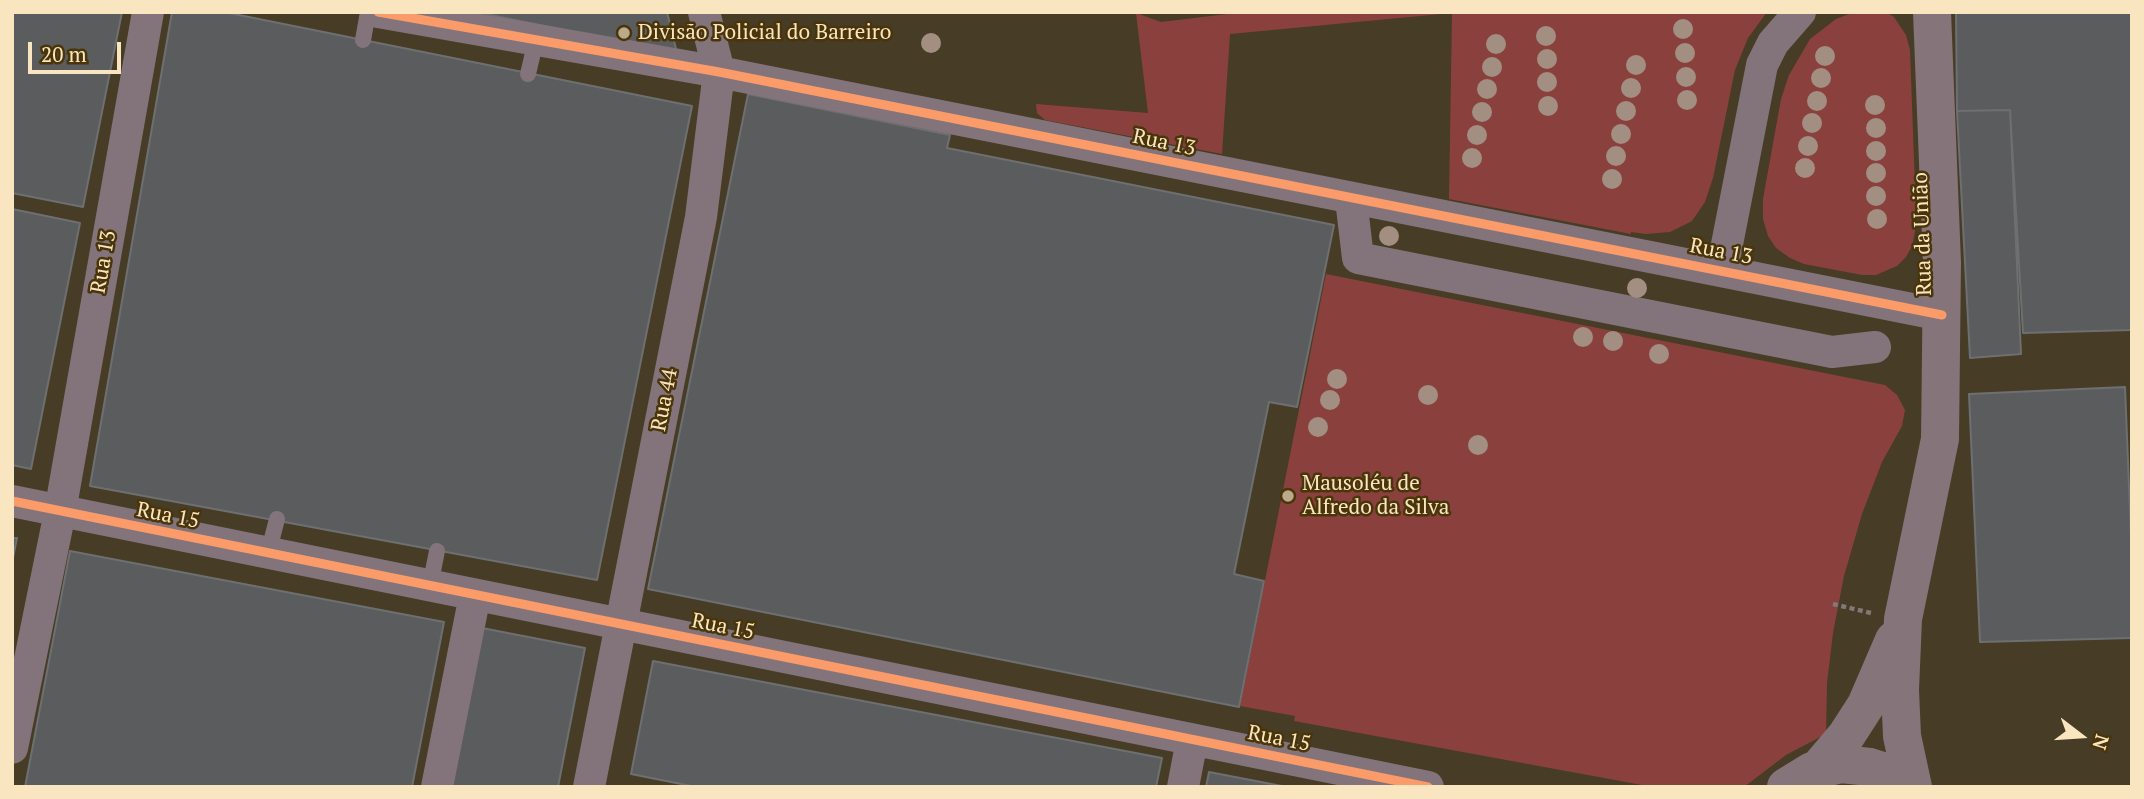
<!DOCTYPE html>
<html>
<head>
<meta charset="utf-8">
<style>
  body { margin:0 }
  #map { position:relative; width:2144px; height:799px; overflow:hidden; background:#473c25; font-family:"PT Serif",serif }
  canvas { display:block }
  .frame { position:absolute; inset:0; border:14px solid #f9e5c0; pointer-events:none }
  .north { position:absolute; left:2046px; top:701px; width:70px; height:70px; -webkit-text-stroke:5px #4a350a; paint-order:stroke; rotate:107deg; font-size:19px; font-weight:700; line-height:28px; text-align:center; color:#f9e5c0 }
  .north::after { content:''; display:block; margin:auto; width:24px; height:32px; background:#f9e5c0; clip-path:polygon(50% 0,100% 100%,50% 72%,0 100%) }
  .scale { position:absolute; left:28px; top:42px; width:93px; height:32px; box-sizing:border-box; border:4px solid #f9e5c0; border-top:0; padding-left:9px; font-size:21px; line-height:24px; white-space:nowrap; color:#f9e5c0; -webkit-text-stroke:5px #4a350a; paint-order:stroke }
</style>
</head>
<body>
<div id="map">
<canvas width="2144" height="799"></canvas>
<div class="frame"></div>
<div class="north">N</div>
<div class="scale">20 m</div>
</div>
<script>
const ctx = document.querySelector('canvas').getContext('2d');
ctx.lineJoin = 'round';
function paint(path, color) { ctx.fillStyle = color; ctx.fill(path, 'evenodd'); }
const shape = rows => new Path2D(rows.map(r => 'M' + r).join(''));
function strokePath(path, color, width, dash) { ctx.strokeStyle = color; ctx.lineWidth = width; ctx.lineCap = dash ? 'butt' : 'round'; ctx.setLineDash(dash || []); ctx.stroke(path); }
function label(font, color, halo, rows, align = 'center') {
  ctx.font = font + ' "PT Serif",serif'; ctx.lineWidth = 5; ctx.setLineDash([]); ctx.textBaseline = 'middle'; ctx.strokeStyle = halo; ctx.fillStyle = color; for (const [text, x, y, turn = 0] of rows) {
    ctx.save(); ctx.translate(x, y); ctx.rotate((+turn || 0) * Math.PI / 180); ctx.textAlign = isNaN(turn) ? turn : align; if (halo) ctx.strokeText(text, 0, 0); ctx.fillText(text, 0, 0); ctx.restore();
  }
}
paint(shape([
  [1244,12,1767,12,1748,38,1735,70,1713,178,1705,202,1692,221,1670,232,1646,234,1631,232,1631,234,1449,199,1452,13,1230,34,1222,154,1045,120,1037,113,1036,104,1148,113,1136,13,1161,22],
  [1854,12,1886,12,1894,17,1906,35,1910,50,1916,214,1915,231,1912,246,1906,257,1897,266,1876,275,1862,275,1804,264,1790,258,1776,248,1768,236,1763,219,1763,199,1781,99,1789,75,1810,39,1836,19],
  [1326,274,1885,385,1897,395,1905,410,1902,426,1882,462,1862,514,1844,576,1833,633,1827,683,1826,734,1786,755,1744,787,1653,787,1294,721,1295,716,1240,706]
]), '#8a413e');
const building = shape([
  [12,12,122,12,83,207,12,193,12,12],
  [172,12,224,12,692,106,597,580,90,486,172,12],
  [476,12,667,12,677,53,476,12],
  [1956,12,2132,12,2132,330,2023,333,2010,110,1957,111,1956,12],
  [748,94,950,135,947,148,1334,225,1297,407,1269,402,1234,574,1264,581,1239,707,648,589,748,94],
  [2010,110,2021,354,1970,358,1957,111,2010,110],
  [12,209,80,223,31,469,12,465,12,209],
  [2125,387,2132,561,2132,638,1980,642,1969,394,2125,387],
  [12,538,17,538,12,563,12,538],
  [70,551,444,622,412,787,25,787,70,551],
  [482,628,585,648,558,787,451,787,482,628],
  [653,661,1162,758,1156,787,696,787,631,774,653,661],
  [1209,772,1287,787,1206,787,1209,772]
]);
paint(building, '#5b5c5e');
strokePath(building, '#6e6f71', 2);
strokePath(shape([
  [1833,604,1871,613]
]), '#837778', 4.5, [5, 3.5]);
strokePath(shape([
  [363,40,368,12],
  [528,74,536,40],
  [268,554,277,519],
  [430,586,437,551]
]), '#82747a', 16);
strokePath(shape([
  [378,12,719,72,1942,315],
  [1351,199,1358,258,1832,352,1875,347],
  [1722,270,1762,65,1773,43,1800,12],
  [12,501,1428,787],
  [12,748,60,512,148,12],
  [437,787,475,595],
  [589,787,701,217,719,72,704,12],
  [1183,787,1192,740]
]), '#82747a', 32);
strokePath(shape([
  [1818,769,1846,736,1866,705,1894,640],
  [1786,787,1812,771,1841,764,1870,767,1889,773,1908,787],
  [1913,787,1902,736,1900,690,1903,619,1940,439,1942,263,1932,12]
]), '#857479', 38);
strokePath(shape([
  [378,12,719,72,1942,315],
  [12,501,1428,787]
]), '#fa9b69', 9);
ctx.fillStyle = '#a38e82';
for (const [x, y] of [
  [1683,29],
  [1546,36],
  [931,43],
  [1496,44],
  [1685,53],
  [1825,56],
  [1547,59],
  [1636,65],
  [1492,67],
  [1686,77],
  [1821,78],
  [1547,82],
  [1631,88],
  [1487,89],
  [1687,100],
  [1817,101],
  [1875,105],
  [1548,106],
  [1626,111],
  [1482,112],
  [1812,123],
  [1876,128],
  [1621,134],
  [1477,135],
  [1808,146],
  [1876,151],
  [1616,156],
  [1472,158],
  [1805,168],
  [1876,173],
  [1612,179],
  [1876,196],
  [1877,219],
  [1389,236],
  [1637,288],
  [1583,337],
  [1613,341],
  [1659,354],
  [1337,379],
  [1428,395],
  [1330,400],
  [1318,427],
  [1478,445]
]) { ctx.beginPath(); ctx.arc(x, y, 10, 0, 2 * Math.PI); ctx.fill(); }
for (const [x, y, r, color] of [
  [624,33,7,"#bbaa8a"],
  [1288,496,7,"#bbaa8a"]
]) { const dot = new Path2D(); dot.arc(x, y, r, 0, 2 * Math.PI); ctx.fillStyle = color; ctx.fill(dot); strokePath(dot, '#4a350a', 2.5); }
label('21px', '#f9e5c0', '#4a350a', [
  ["Divisão Policial do Barreiro",638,33],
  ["Mausoléu de",1302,484],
  ["Alfredo da Silva",1302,508]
], 'left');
label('21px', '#f9e5c0', '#4a350a', [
  ["Rua 13",1164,143,12],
  ["Rua da União",1923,234,-92],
  ["Rua 13",1721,252,11],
  ["Rua 13",104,262,-80],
  ["Rua 44",665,400,-79],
  ["Rua 15",168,516,11],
  ["Rua 15",723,627,11],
  ["Rua 15",1279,739,11]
]);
</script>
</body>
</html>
